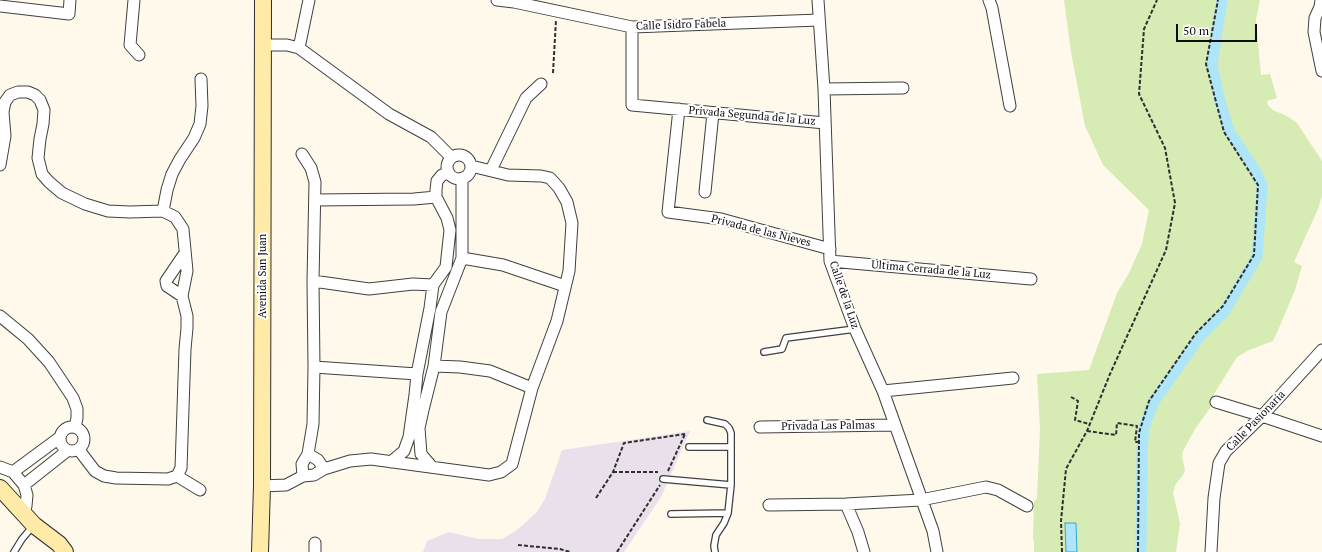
<!DOCTYPE html>
<html>
<head>
<meta charset="utf-8">
<style>
  body { margin:0 }
  #map { position:relative; width:1322px; height:552px; overflow:hidden; background:#fff9ec; font-family:"PT Serif",serif }
  canvas { display:block }
  .scale { position:absolute; left:1176px; top:24px; width:81px; height:18px; box-sizing:border-box; border:2px solid #0d0d0d; border-top:0; padding-left:5px; font-size:12px; line-height:14px; white-space:nowrap; color:#0d0d0d; -webkit-text-stroke:3px #fff; paint-order:stroke }
</style>
</head>
<body>
<div id="map">
<canvas width="1322" height="552"></canvas>
<div class="scale">50 m</div>
</div>
<script>
const ctx = document.querySelector('canvas').getContext('2d');
ctx.lineJoin = 'round';
function paint(path, color) { ctx.fillStyle = color; ctx.fill(path, 'evenodd'); }
const shape = rows => new Path2D(rows.map(r => 'M' + r).join(''));
function strokePath(path, color, width, dash) { ctx.strokeStyle = color; ctx.lineWidth = width; ctx.lineCap = dash ? 'butt' : 'round'; ctx.setLineDash(dash || []); ctx.stroke(path); }
function label(font, color, halo, rows, align = 'center') {
  ctx.font = font + ' "PT Serif",serif'; ctx.lineWidth = 4; ctx.setLineDash([]); ctx.textBaseline = 'middle'; ctx.strokeStyle = halo; ctx.fillStyle = color; for (const [text, x, y, turn = 0] of rows) {
    ctx.save(); ctx.translate(x, y); ctx.rotate((+turn || 0) * Math.PI / 180); ctx.textAlign = isNaN(turn) ? turn : align; if (halo) ctx.strokeText(text, 0, 0); ctx.fillText(text, 0, 0); ctx.restore();
  }
}
paint(shape([
  [690,431,661,497,624,552,423,552,427,541,449,532,479,539,502,539,517,530,536,513,545,499,562,450]
]), '#e9e0ec');
paint(shape([
  [1064,0,1260,0,1256,20,1261,75,1270,74,1277,98,1267,101,1268,105,1273,110,1287,116,1297,123,1322,161,1322,196,1318,209,1294,262,1302,266,1295,290,1276,335,1273,341,1249,350,1237,357,1214,394,1211,407,1195,429,1183,451,1182,456,1185,470,1183,475,1175,485,1173,493,1180,523,1176,552,1034,552,1034,541,1033,539,1034,502,1037,498,1040,429,1037,374,1089,370,1117,293,1129,273,1142,244,1149,210,1103,165,1085,126,1071,52]
]), '#d7ebb4');
const water = shape([
  [1065,523,1076,523,1077,552,1066,552,1065,523]
]);
paint(water, '#aee5f9');
strokePath(water, '#32a5d3', 1);
strokePath(shape([
  [1141,552,1142,448,1144,427,1153,403,1200,336,1224,312,1257,257,1262,186,1255,170,1229,131,1219,98,1212,64,1222,0]
]), '#aee5f9', 11);
const lane = shape([
  [764,352,782,349,786,338,855,329],
  [707,420,725,424,729,428,731,433,731,485,728,513,724,523,716,535,714,546,715,552],
  [689,447,731,447],
  [663,479,731,485],
  [671,514,728,513],
  [14,552,22,539,33,526]
]);
const street = shape([
  [134,0,130,45,139,55],
  [497,0,514,2,632,27,819,20],
  [818,0,824,89,830,261,855,329,883,391,933,531,937,552],
  [989,0,992,8,1010,106],
  [1321,0,1320,7,1315,18,1314,32,1322,71],
  [0,6,69,14,70,0],
  [632,27,632,105,825,123],
  [263,45,287,45,299,48,389,114,431,137,451,157],
  [299,48,309,0],
  [824,89,903,88],
  [679,109,668,212,721,219,830,249],
  [302,154,311,168,315,182,313,281,314,367,313,424,308,454,302,464,303,476],
  '447 167a12 12 0 1 1 24 0a12 12 0 1 1-24 0Z',
  [0,165,5,136,3,112,5,102,10,95,18,92,28,92,35,95,40,100,44,110,43,124,40,139,38,158,42,174,49,182,62,193,85,204,108,211,130,212,163,211,175,217,183,229,187,271,182,296,187,316,187,328,185,349,181,468,177,476,168,479,116,478,104,476,95,471,79,450],
  [491,170,526,98,541,84],
  [705,192,713,113],
  [315,200,414,199,436,197],
  [163,211,167,190,172,174,180,159,194,138,200,124,202,106,201,79],
  [462,258,503,265,565,286],
  [830,261,1031,279],
  [313,281,369,289,413,284,433,285],
  [182,296,167,286,166,281,185,253],
  [0,316,28,339,49,362,73,398,77,409,77,418,75,427],
  [434,366,460,367,490,371,532,388],
  [314,367,417,374],
  [883,391,1013,378],
  [1216,402,1262,416,1322,436],
  '60 439a12 12 0 1 1 24 0a12 12 0 1 1-24 0Z',
  [760,427,895,425],
  [308,454,318,460,324,469],
  [391,462,404,451,409,437,415,395,417,374,430,308,433,285,446,267,450,230,447,218,436,197,436,190,437,181,442,175,449,173],
  [0,467,13,472,24,485,27,495,26,506,24,515],
  [432,467,421,454,419,428,423,410,434,366,441,312,462,258,462,178],
  [13,472,59,438],
  [177,476,200,490],
  [24,485,67,451],
  [262,486,286,485,303,476,314,475,324,469,350,461,371,459,489,475,501,472,512,464,532,388,557,321,569,271,572,223,567,202,559,188,550,178,541,176,508,175,471,166],
  [846,504,858,532,864,552],
  [769,505,846,504,921,500,986,487,998,490,1027,506],
  [315,543,315,552],
  [1211,552,1214,498,1219,463,1226,451,1262,416,1322,350]
]);
const secondary = shape([
  [0,488,34,525,59,544,65,552],
  [260,552,262,486,263,0]
]);
strokePath(lane, '#404040', 8);
strokePath(street, '#404040', 13);
strokePath(secondary, '#2f2f2f', 18);
strokePath(shape([
  [553,73,556,20],
  [1071,397,1078,401,1075,420,1089,424],
  [1087,431,1116,435,1117,423,1137,426,1135,442,1139,442],
  [668,471,685,434],
  [613,472,658,472],
  [596,498,613,472,624,443,685,434],
  [518,545,560,549,570,552],
  [617,552,660,485],
  [1062,552,1061,521,1066,469,1087,431,1110,374,1166,250,1175,203,1165,148,1139,94,1144,29,1157,0],
  [1138,552,1139,433,1149,401,1196,333,1223,306,1254,255,1258,185,1224,132,1206,64,1218,0]
]), '#2f2f2f', 2, [4, 2]);
strokePath(lane, '#fff', 5.5);
strokePath(street, '#fff', 11);
strokePath(secondary, '#ffeba7', 16);
label('11px', '#0d0d0d', '#fff', [
  ["Calle Isidro Fabela",681,25,-2],
  ["Privada Segunda de la Luz",752,116,5],
  ["Privada de las Nieves",761,231,14],
  ["Última Cerrada de la Luz",931,270,5],
  ["Avenida San Juan",263,276,-90],
  ["Calle de la Luz",844,295,71],
  ["Calle Pasionaria",1256,421,-46],
  ["Privada Las Palmas",828,426,-1]
]);
</script>
</body>
</html>
